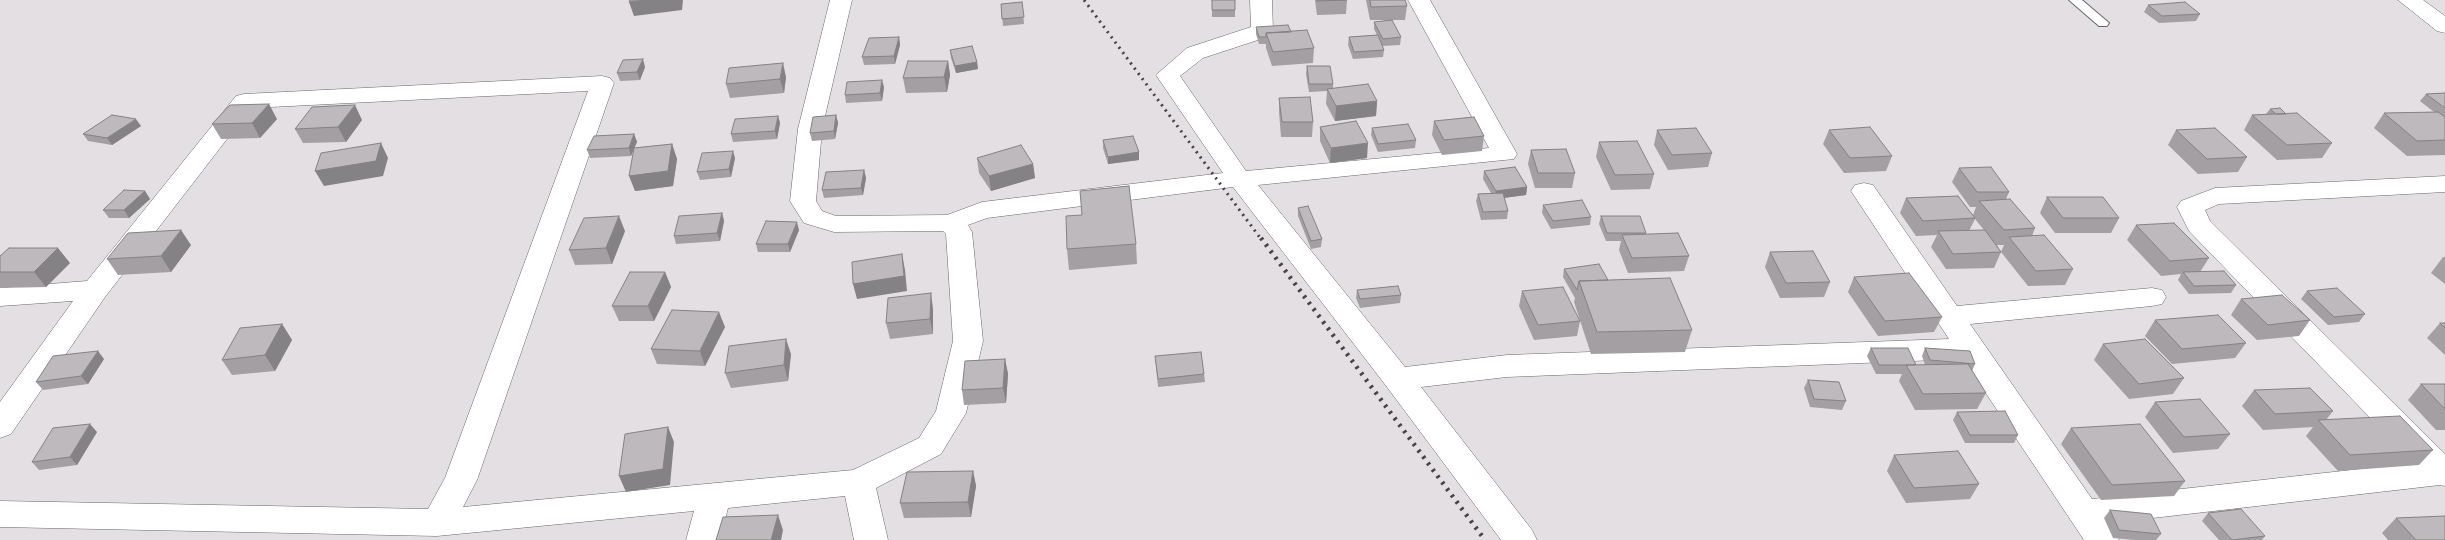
<!DOCTYPE html>
<html>
<head>
<meta charset="utf-8">
<style>
  body { margin:0 }
  canvas { display:block; background:#e3dfe2 }
</style>
</head>
<body>
<canvas width="2445" height="540"></canvas>
<script>
const ctx = document.querySelector('canvas').getContext('2d');
ctx.lineJoin = 'round';
const shape = rows => new Path2D(rows.map(r => 'M' + r).join(''));
function strokePath(path, color, width, dash) { ctx.strokeStyle = color; ctx.lineWidth = width; ctx.lineCap = dash ? 'butt' : 'round'; ctx.setLineDash(dash || []); ctx.stroke(path); }
function paint(path, color) { ctx.fillStyle = color; ctx.fill(path, 'evenodd'); }
const service = shape([
  [2069,0,2082,0,2109,23,2107,26,2099,26,2069,0]
]);
const minor = shape([
  [830,0,852,0,822,129,816,201,822,211,836,216,947,215,982,202,1223,173,1156,75,1187,48,1251,27,1250,0,1272,0,1273,31,1270,36,1203,58,1180,76,1246,171,1489,148,1408,0,1430,0,1517,154,1514,159,1258,185,1405,367,1507,355,1949,339,1851,191,1855,185,1864,183,1873,185,1957,306,2152,288,2162,290,2166,297,2162,304,2152,306,1970,324,2092,499,2414,463,2189,231,2177,207,2181,201,2215,188,2445,176,2445,192,2219,204,2205,210,2210,221,2445,454,2445,486,2440,485,2109,523,2119,540,2084,540,1963,359,1507,377,1421,387,1532,530,1537,540,1501,540,1387,387,1233,187,987,218,968,225,972,232,983,341,966,413,941,454,876,488,888,540,854,540,845,496,728,508,720,540,686,540,694,511,437,536,0,527,0,501,428,509,445,478,588,91,251,108,105,297,11,434,0,438,0,402,73,301,0,306,0,288,87,281,236,96,244,94,602,76,610,78,614,83,477,480,463,507,853,470,919,438,936,411,953,341,946,234,943,231,834,232,804,223,790,201,798,129,830,0],
  [2398,0,2423,0,2445,16,2445,33,2437,31,2398,0]
]);
strokePath(service, '#6a676a', 2);
strokePath(minor, '#6a676a', 1);
paint(service, '#fff');
paint(minor, '#fff');
strokePath(shape([
  [1084,0,1261,239]
]), '#454345', 3, [2, 4.5]);
strokePath(shape([
  [1261,238,1485,540]
]), '#454345', 4.5, [2.5, 5.5]);
paint(shape([
  [1212,0,1235,0,1235,17,1212,17],
  [1315,0,1347,0,1346,14,1317,15],
  [1366,0,1405,0,1407,6,1405,20,1392,20,1401,37,1400,45,1382,46,1384,50,1383,57,1353,59,1348,45,1349,37,1377,35,1374,29,1374,22,1389,20,1370,20],
  [1022,2,1024,24,1003,26,1001,4],
  [2148,5,2200,14,2196,21,2159,23,2144,12],
  [1256,27,1291,32,1314,48,1313,63,1272,66,1266,48,1266,44,1259,44,1256,34],
  [899,37,900,45,895,64,864,65,862,57],
  [950,50,977,62,978,69,956,73,951,58],
  [948,61,950,75,947,92,906,93,903,78],
  [1307,66,1333,84,1333,88,1377,101,1376,116,1335,121,1326,104,1327,91,1309,92,1306,74],
  [645,67,640,80,620,81,617,73],
  [786,77,784,93,730,98,726,84],
  [884,87,882,101,846,103,845,95],
  [2445,93,2445,155,2407,156,2374,128,2384,113,2434,112,2420,101,2426,94],
  [1279,98,1313,122,1312,137,1281,137,1279,112],
  [2270,109,2286,114,2332,143,2322,158,2277,160,2244,130,2252,115,2266,114],
  [836,115,838,123,835,139,812,141,810,133],
  [778,116,780,123,777,139,733,142,731,134],
  [277,119,260,138,221,139,212,124],
  [362,120,346,142,303,143,295,129],
  [1434,121,1484,136,1482,151,1442,155,1432,135],
  [141,126,112,145,88,141,83,134],
  [1320,127,1367,158,1330,163,1320,141],
  [1372,128,1416,140,1415,148,1378,152,1371,135],
  [1657,130,1712,153,1708,167,1668,170,1654,145],
  [1829,130,1892,156,1886,171,1844,173,1823,144],
  [2176,130,2247,157,2238,172,2198,174,2168,145],
  [634,134,637,142,634,148,672,144,677,159,673,186,635,191,634,149,631,156,590,158,587,150],
  [1103,140,1139,152,1139,160,1108,164,1103,148],
  [1599,142,1654,174,1650,189,1611,190,1596,157],
  [1531,150,1575,173,1572,188,1535,188,1528,164],
  [735,158,731,177,700,180,697,172],
  [977,158,1033,164,1035,178,991,191,979,173],
  [1959,168,2009,192,2006,199,2035,228,2032,236,2073,269,2065,285,2028,286,2001,252,1994,268,1946,269,1931,247,1937,235,1916,236,1900,213,1906,198,1973,215,1976,207,1970,207,1952,182],
  [1975,219,1984,230,1969,231],
  [1997,245,2004,245,2001,252],
  [864,170,866,178,863,195,824,198,822,190],
  [1484,171,1527,187,1526,195,1504,198,1508,211,1507,219,1481,220,1476,201,1478,194,1491,193,1483,179],
  [145,191,150,199,129,218,109,218,103,210],
  [2047,197,2119,218,2111,233,2055,233,2040,213],
  [1543,205,1591,217,1590,225,1551,229,1542,213],
  [1298,208,1322,239,1321,247,1311,249,1298,216],
  [722,213,724,221,720,241,676,244,674,236],
  [1601,216,1646,233,1646,234,1689,256,1684,271,1628,273,1619,250,1621,241,1606,241,1599,224],
  [2136,225,2209,258,2200,272,2236,285,2231,293,2189,294,2178,280,2181,274,2161,276,2127,240],
  [799,230,790,252,758,252,756,244],
  [625,231,612,264,575,265,569,250],
  [1136,244,1137,264,1069,270,1067,249],
  [191,245,171,272,118,275,107,259],
  [1770,252,1830,282,1824,297,1780,298,1765,267],
  [0,256,70,263,46,287,0,288],
  [2443,257,2445,257,2445,284,2431,273],
  [1564,269,1608,280,1692,330,1685,352,1591,354,1574,302,1575,298,1563,277],
  [665,272,671,287,654,321,619,321,612,306],
  [1854,277,1942,317,1934,332,1878,336,1848,292],
  [1357,290,1401,295,1400,303,1360,308,1356,298],
  [1522,291,1580,321,1577,336,1534,340,1519,306],
  [2307,291,2365,314,2359,322,2328,325,2301,299],
  [2241,299,2310,320,2299,336,2257,340,2231,315],
  [933,309,933,334,890,339,886,323],
  [2155,320,2246,343,2235,358,2172,364,2145,336],
  [2440,323,2445,323,2445,355,2427,338],
  [282,324,292,340,275,371,232,375,222,360],
  [725,327,705,366,657,364,651,349],
  [2103,344,2184,378,2173,394,2129,399,2094,360],
  [1871,348,1916,365,1925,365,1922,356,1925,348,1975,364,1972,371,1986,393,1977,409,1915,410,1899,381,1902,374,1876,374,1867,356],
  [791,354,788,381,731,388,725,373],
  [1155,356,1204,374,1205,382,1158,387],
  [104,359,88,384,43,390,36,382],
  [1005,359,1008,374,1006,403,964,405,962,390],
  [1808,380,1846,401,1842,410,1810,407,1804,388],
  [2421,384,2445,384,2445,430,2436,430,2408,400],
  [2254,390,2333,411,2326,420,2433,450,2419,465,2338,471,2306,436,2313,427,2263,430,2242,406],
  [2155,402,2230,434,2218,449,2173,453,2145,417],
  [1957,412,2018,435,2014,443,1965,443,1953,420],
  [2071,428,2185,481,2174,496,2101,500,2061,444],
  [97,432,77,465,39,470,32,462],
  [1894,455,1979,484,1970,499,1906,503,1887,471],
  [973,471,976,486,971,517,904,518,900,503],
  [2110,510,2161,534,2156,540,2135,540,2113,538,2104,518],
  [2208,513,2265,536,2262,540,2219,540,2202,521],
  [2396,518,2445,540,2388,540,2382,533]
]), '#a39fa2');
paint(shape([
  [645,0,683,0,682,10,634,16,629,2],
  [899,37,900,45,895,64,894,56],
  [643,59,645,67,640,80,637,72],
  [948,61,950,75,947,92,944,77],
  [977,62,978,69,956,73,955,66],
  [783,63,786,77,784,93,780,79],
  [882,80,884,87,882,101,880,93],
  [1377,101,1376,116,1335,121,1336,106],
  [269,104,277,119,260,138,252,123],
  [355,105,362,120,346,142,338,127],
  [836,115,838,123,835,139,834,131],
  [778,116,780,123,777,139,775,131],
  [136,119,141,126,112,145,107,138],
  [634,134,637,142,631,156,629,148],
  [381,143,388,158,383,176,324,186,315,171],
  [1368,143,1367,158,1330,163,1331,148],
  [672,144,677,159,673,186,635,191,629,176],
  [733,151,735,158,731,177,729,169],
  [1139,152,1139,160,1108,164,1108,157],
  [1033,164,1035,178,991,191,989,176],
  [864,170,866,178,863,195,861,188],
  [1527,187,1526,195,1495,199,1496,191],
  [145,191,150,199,129,218,124,210],
  [722,213,724,221,720,241,717,233],
  [619,216,625,231,612,264,606,248],
  [797,222,799,230,790,252,788,244],
  [181,230,191,245,171,272,161,256],
  [58,248,70,263,46,287,34,272],
  [902,254,905,270,907,291,857,299,853,284],
  [665,272,671,287,654,321,648,306],
  [931,293,933,309,933,334,930,319],
  [719,312,725,327,705,366,700,351],
  [282,324,292,340,275,371,265,355],
  [786,339,791,354,788,381,784,365],
  [98,351,104,359,88,384,81,376],
  [1005,359,1008,374,1006,403,1003,388],
  [90,424,97,432,77,465,70,457],
  [668,427,674,442,670,485,626,492,619,476],
  [973,471,976,486,971,517,968,502],
  [778,515,783,530,781,540,771,540]
]), '#848284');
const building = shape([
  [630,0,645,0,629,2,630,0],
  [1212,0,1235,0,1235,10,1212,10,1212,0],
  [1317,0,1347,0,1317,1,1317,0],
  [1370,0,1405,0,1407,6,1371,7,1370,0],
  [1022,2,1024,17,1002,19,1001,4,1022,2],
  [2185,2,2200,14,2162,16,2148,5,2185,2],
  [1392,20,1401,37,1383,39,1374,22,1392,20],
  [1288,25,1291,32,1266,33,1266,37,1259,37,1256,27,1288,25],
  [1307,30,1314,48,1273,52,1266,33,1307,30],
  [1378,35,1384,50,1354,52,1349,37,1378,35],
  [899,37,894,56,862,57,869,38,899,37],
  [972,46,977,62,955,66,950,50,972,46],
  [643,59,637,72,617,73,623,60,643,59],
  [908,61,948,61,944,77,903,78,908,61],
  [783,63,780,79,726,84,729,68,783,63],
  [1307,66,1330,66,1333,84,1309,84,1307,66],
  [882,80,880,93,845,95,847,82,882,80],
  [1368,84,1377,101,1336,106,1327,89,1368,84],
  [2445,93,2445,108,2426,94,2445,93],
  [1310,97,1313,122,1282,122,1279,98,1310,97],
  [269,104,252,123,212,124,230,105,269,104],
  [355,105,338,127,295,129,312,107,355,105],
  [2280,108,2286,114,2276,114,2270,109,2280,108],
  [2438,112,2445,117,2445,140,2417,141,2384,113,2438,112],
  [2297,113,2332,143,2287,145,2252,115,2297,113],
  [112,115,136,119,107,138,83,134,112,115],
  [836,115,834,131,810,133,813,117,836,115],
  [778,116,775,131,731,134,735,119,778,116],
  [1474,117,1484,136,1444,140,1434,121,1474,117],
  [1356,121,1368,143,1331,148,1320,127,1356,121],
  [1408,124,1416,140,1378,144,1372,128,1408,124],
  [1870,127,1892,156,1850,158,1829,130,1870,127],
  [1696,128,1712,153,1672,155,1657,130,1696,128],
  [2215,128,2247,157,2207,159,2176,130,2215,128],
  [634,134,629,148,587,150,594,136,634,134],
  [1133,136,1139,152,1108,157,1103,140,1133,136],
  [1637,141,1654,174,1615,175,1599,142,1637,141],
  [381,143,376,161,315,171,321,153,381,143],
  [672,144,668,171,629,176,634,148,672,144],
  [1021,145,1033,164,989,176,977,158,1021,145],
  [1566,149,1575,173,1538,173,1531,150,1566,149],
  [733,151,729,169,697,172,702,153,733,151],
  [1515,167,1527,187,1496,191,1484,171,1515,167],
  [1991,167,2009,192,1977,192,1959,168,1991,167],
  [864,170,861,188,822,190,826,172,864,170],
  [1129,186,1136,244,1067,249,1066,216,1082,215,1080,191,1129,186],
  [124,190,145,191,124,210,103,210,124,190],
  [1503,193,1508,211,1483,212,1478,194,1503,193],
  [1958,196,1975,218,1923,221,1906,198,1958,196],
  [2047,197,2103,197,2119,218,2063,218,2047,197],
  [2010,199,2035,228,2004,230,1979,201,2010,199],
  [1582,200,1591,217,1553,221,1543,205,1582,200],
  [1308,206,1322,239,1311,241,1298,208,1308,206],
  [722,213,717,233,674,236,679,216,722,213],
  [619,216,606,248,569,250,584,218,619,216],
  [1601,216,1640,216,1646,233,1607,233,1601,216],
  [766,221,797,222,788,244,756,244,766,221],
  [2174,223,2209,258,2170,261,2136,225,2174,223],
  [181,230,161,256,107,259,128,233,181,230],
  [1985,230,2001,252,1953,254,1938,231,1985,230],
  [1678,233,1689,256,1632,258,1622,235,1678,233],
  [2044,235,2073,269,2036,271,2009,237,2044,235],
  [9,248,58,248,34,272,0,272,0,256,9,248],
  [1813,251,1830,282,1786,283,1770,252,1813,251],
  [902,254,904,276,853,284,852,262,902,254],
  [1599,264,1608,280,1579,281,1577,290,1564,269,1599,264],
  [2224,271,2236,285,2194,286,2183,272,2224,271],
  [630,272,665,272,648,306,612,306,630,272],
  [1909,273,1942,317,1885,321,1854,277,1909,273],
  [1670,278,1692,330,1597,332,1579,281,1670,278],
  [1398,286,1401,295,1360,299,1357,290,1398,286],
  [1563,287,1580,321,1538,325,1522,291,1563,287],
  [2337,288,2365,314,2334,317,2307,291,2337,288],
  [931,293,930,319,886,323,888,298,931,293],
  [2282,295,2310,320,2268,325,2241,299,2282,295],
  [672,310,719,312,700,351,651,349,672,310],
  [2218,315,2246,343,2182,349,2155,320,2218,315],
  [2440,323,2445,323,2445,328,2440,323],
  [282,324,265,355,222,360,240,328,282,324],
  [786,339,784,365,725,373,729,346,786,339],
  [2145,339,2184,378,2139,384,2103,344,2145,339],
  [1871,348,1908,348,1916,365,1879,365,1871,348],
  [1925,348,1970,351,1975,364,1930,360,1925,348],
  [98,351,81,376,36,382,53,356,98,351],
  [1201,352,1204,374,1158,379,1155,356,1201,352],
  [1005,359,1003,388,962,390,965,361,1005,359],
  [1968,364,1986,393,1923,394,1906,365,1968,364],
  [1808,380,1839,382,1846,401,1814,399,1808,380],
  [2421,384,2445,384,2445,409,2421,384],
  [2310,388,2333,411,2275,414,2254,390,2310,388],
  [2200,399,2230,434,2184,437,2155,402,2200,399],
  [2005,411,2018,435,1970,435,1957,412,2005,411],
  [2400,416,2433,450,2350,455,2318,420,2400,416],
  [90,424,70,457,32,462,53,428,90,424],
  [2140,424,2185,481,2112,485,2071,428,2140,424],
  [668,427,663,469,619,476,625,434,668,427],
  [1958,451,1979,484,1914,488,1894,455,1958,451],
  [973,471,968,502,900,503,907,472,973,471],
  [2241,509,2265,536,2232,540,2208,513,2241,509],
  [2110,510,2151,514,2161,534,2119,530,2110,510],
  [778,515,771,540,716,540,723,517,778,515],
  [2445,516,2445,540,2416,540,2396,518,2445,516]
]);
paint(building, '#bdb9bc');
strokePath(building, '#848284', 1);
</script>
</body>
</html>
